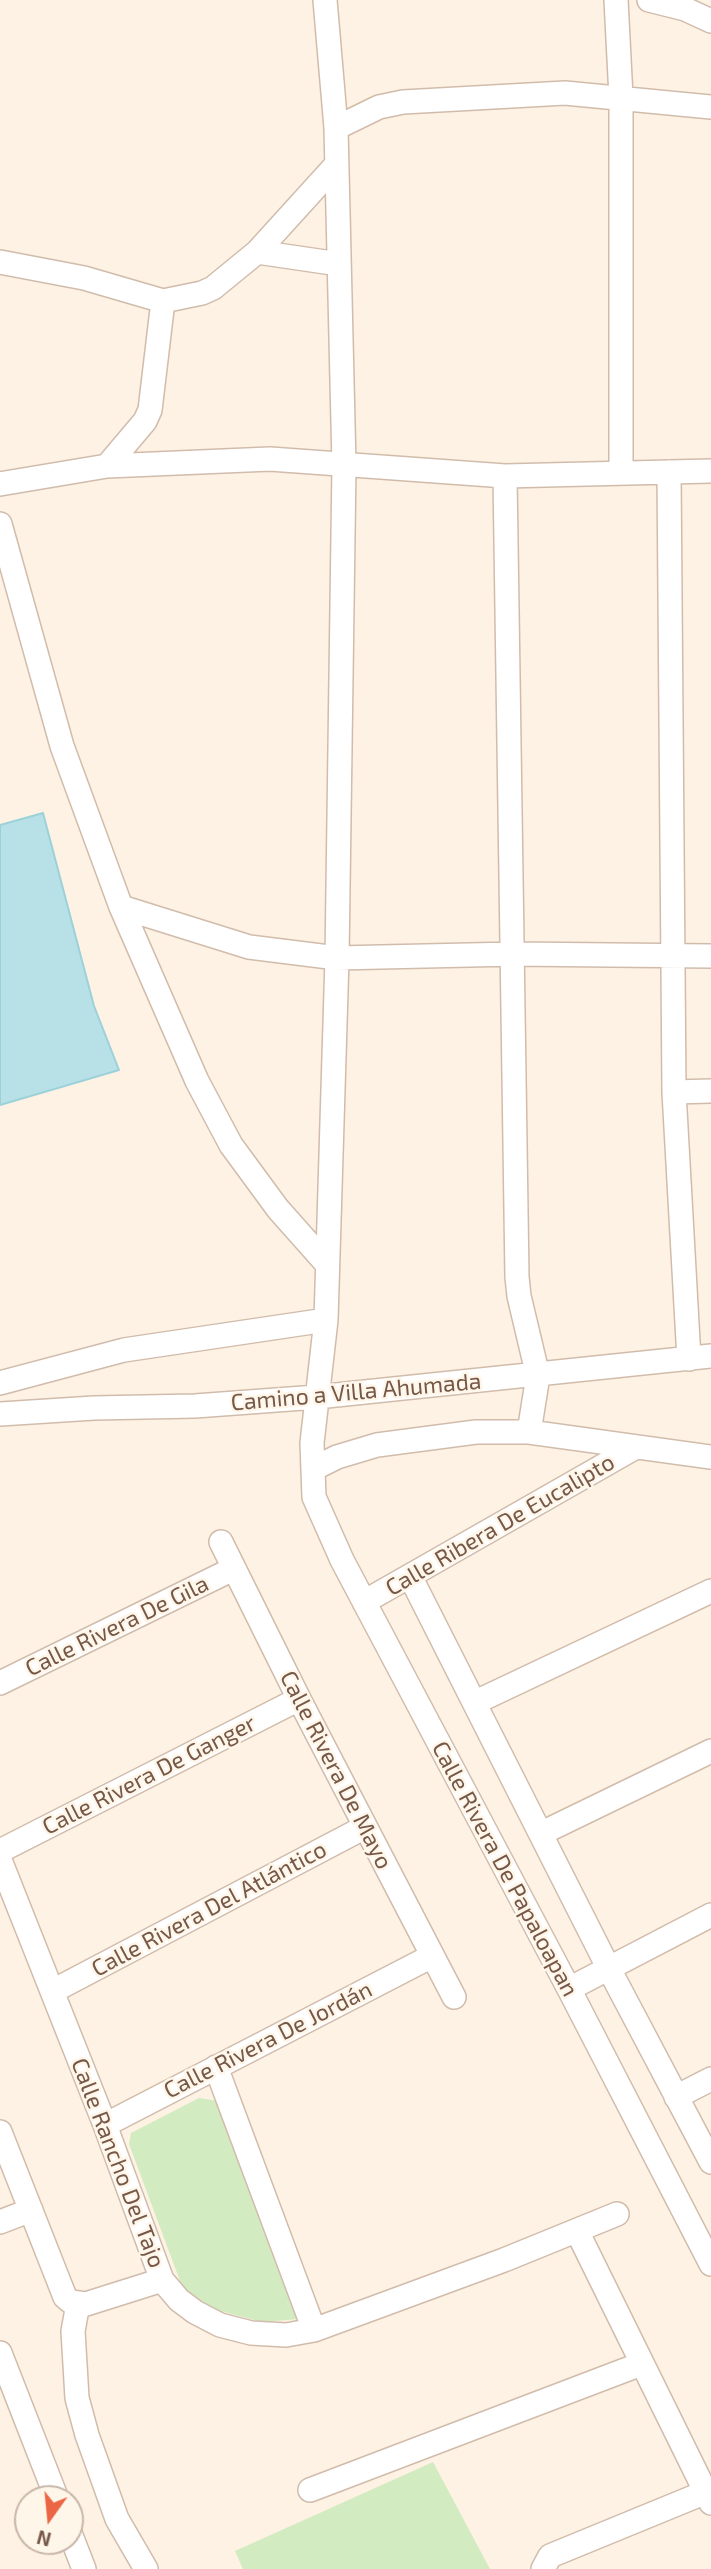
<!DOCTYPE html>
<html>
<head>
<meta charset="utf-8">
<style>
  body { margin:0 }
  #map { position:relative; width:711px; height:2569px; overflow:hidden; background:#fdf2e3; font-family:"Exo 2",sans-serif }
  canvas { display:block }
  .north { position:absolute; left:14px; top:2485px; width:70px; height:70px; box-sizing:border-box; background:#fff6ea; border:2px solid #c8b7a9; border-radius:50%; rotate:195deg; font-size:19px; font-weight:700; line-height:28px; text-align:center; color:#765848 }
  .north::after { content:''; display:block; margin:auto; width:24px; height:32px; background:#eb6644; clip-path:polygon(50% 0,100% 100%,50% 72%,0 100%) }
</style>
</head>
<body>
<div id="map">
<canvas width="711" height="2569"></canvas>
<div class="north">N</div>
</div>
<script>
const ctx = document.querySelector('canvas').getContext('2d');
ctx.lineJoin = 'round';
function paint(path, color) { ctx.fillStyle = color; ctx.fill(path, 'evenodd'); }
const shape = rows => new Path2D(rows.map(r => 'M' + r).join(''));
function strokePath(path, color, width, dash) { ctx.strokeStyle = color; ctx.lineWidth = width; ctx.lineCap = dash ? 'butt' : 'round'; ctx.setLineDash(dash || []); ctx.stroke(path); }
function label(font, color, halo, rows, align = 'center') {
  ctx.font = font + ' "Exo 2",sans-serif'; ctx.lineWidth = 5; ctx.setLineDash([]); ctx.textBaseline = 'middle'; ctx.strokeStyle = halo; ctx.fillStyle = color; for (const [text, x, y, turn = 0] of rows) {
    ctx.save(); ctx.translate(x, y); ctx.rotate((+turn || 0) * Math.PI / 180); ctx.textAlign = isNaN(turn) ? turn : align; if (halo) ctx.strokeText(text, 0, 0); ctx.fillText(text, 0, 0); ctx.restore();
  }
}
paint(shape([
  [199,2098,218,2101,299,2319,262,2322,216,2310,183,2289,129,2144,131,2133],
  [433,2462,490,2569,243,2569,235,2551]
]), '#d3ebc1');
const water = shape([
  [43,813,94,1006,119,1070,0,1105,0,825,43,813]
]);
paint(water, '#b7e1e7');
strokePath(water, '#9dd1d9', 2);
const minor = shape([
  [325,0,336,128,344,465,337,958,326,1320,312,1443,314,1497,342,1560,569,1989,711,2264],
  [616,0,621,97,621,472],
  [649,0,685,9,711,21],
  [336,128,379,107,403,102,565,93,711,107],
  [257,252,339,264],
  [0,262,84,278,163,301,202,293,213,288,257,252,336,165],
  [107,466,145,421,150,410,163,301],
  [669,472,674,1092,689,1359],
  [505,476,517,1277,519,1296,538,1376,529,1432],
  [0,484,107,466,270,459,505,476,711,471],
  [0,524,62,746,121,907,197,1081,231,1145,278,1209,326,1263],
  [121,907,249,947,337,958,513,954,711,956],
  [674,1092,711,1091],
  [0,1383,124,1350,326,1320],
  [0,1414,94,1408,195,1406,317,1397,711,1356],
  [313,1469,337,1457,377,1445,476,1432,529,1432,711,1457],
  [221,1542,299,1699,454,1997],
  [410,1576,608,1967,711,2162],
  [364,1602,636,1447],
  [0,1683,233,1569],
  [476,1702,711,1591],
  [542,1833,711,1751],
  [0,1851,299,1699],
  [0,1860,105,2125,162,2280,179,2300,195,2312,220,2325,251,2333,286,2335,314,2330,504,2260,617,2214],
  [569,1989,711,1915],
  [53,1991,365,1827],
  [216,2067,314,2330],
  [676,2097,711,2079],
  [105,2125,432,1956],
  [0,2132,65,2297,71,2302,86,2304,162,2280],
  [0,2222,31,2210],
  [577,2231,711,2503],
  [78,2304,73,2331,77,2398,87,2435,117,2519,146,2569],
  [0,2353,57,2499],
  [310,2490,641,2364],
  [70,2533,84,2569],
  [543,2569,550,2556,706,2492]
]);
strokePath(minor, '#d1bcac', 26);
strokePath(minor, '#fff', 23);
label('23px', '#765848', '#fff6ea', [
  ["Camino a Villa Ahumada",356,1392,-5],
  ["Calle Ribera De Eucalipto",500,1525,-30],
  ["Calle Rivera De Gila",117,1626,-26],
  ["Calle Rivera De Mayo",336,1770,63],
  ["Calle Rivera De Ganger",149,1775,-27],
  ["Calle Rivera De Papaloapan",505,1869,62],
  ["Calle Rivera Del Atlántico",209,1909,-28],
  ["Calle Rivera De Jordán",268,2040,-27],
  ["Calle Rancho Del Tajo",118,2163,69]
]);
</script>
</body>
</html>
